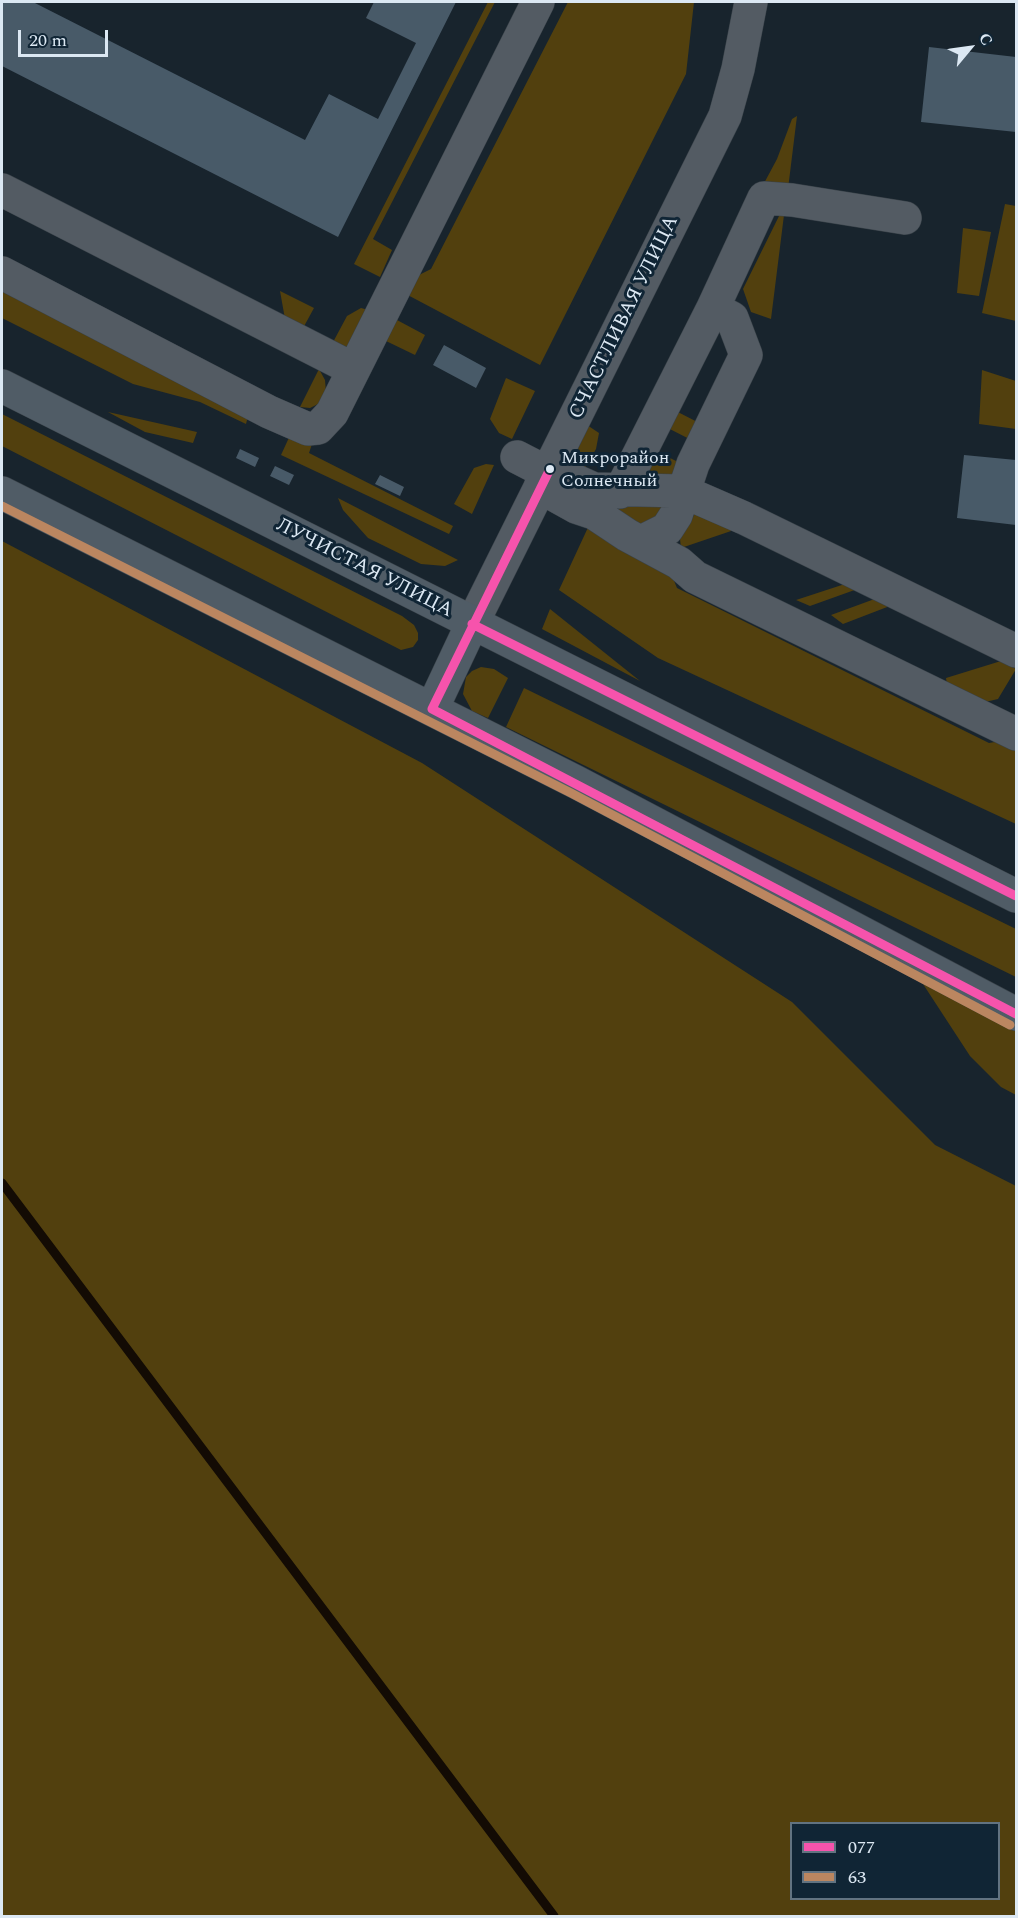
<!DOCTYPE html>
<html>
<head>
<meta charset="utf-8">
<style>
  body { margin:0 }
  #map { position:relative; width:1018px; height:1918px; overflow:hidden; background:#18242d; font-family:Spectral,serif }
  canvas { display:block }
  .frame { position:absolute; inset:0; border:3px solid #dce8f3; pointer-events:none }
  .legend { position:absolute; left:790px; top:1822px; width:210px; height:78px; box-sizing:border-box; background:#102535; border:2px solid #627381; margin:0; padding:8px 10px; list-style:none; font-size:18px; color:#dce8f3 }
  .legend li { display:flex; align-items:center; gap:12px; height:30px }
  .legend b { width:30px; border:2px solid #627381 }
  .north { position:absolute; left:940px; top:18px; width:60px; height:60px; -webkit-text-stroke:4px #102535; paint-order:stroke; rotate:61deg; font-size:16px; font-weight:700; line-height:24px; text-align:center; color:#dce8f3 }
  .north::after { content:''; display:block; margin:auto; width:21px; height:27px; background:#dce8f3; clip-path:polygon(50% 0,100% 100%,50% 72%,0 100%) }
  .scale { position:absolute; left:18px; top:30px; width:90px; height:27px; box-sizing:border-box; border:3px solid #dce8f3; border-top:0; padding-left:8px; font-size:18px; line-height:21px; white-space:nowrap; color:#dce8f3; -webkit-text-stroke:4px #102535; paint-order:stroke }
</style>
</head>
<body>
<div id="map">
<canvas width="1018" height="1918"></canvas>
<div class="frame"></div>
<ul class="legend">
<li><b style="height:8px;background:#f653ac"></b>077</li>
<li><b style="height:8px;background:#bb8660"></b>63</li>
</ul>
<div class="north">С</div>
<div class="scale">20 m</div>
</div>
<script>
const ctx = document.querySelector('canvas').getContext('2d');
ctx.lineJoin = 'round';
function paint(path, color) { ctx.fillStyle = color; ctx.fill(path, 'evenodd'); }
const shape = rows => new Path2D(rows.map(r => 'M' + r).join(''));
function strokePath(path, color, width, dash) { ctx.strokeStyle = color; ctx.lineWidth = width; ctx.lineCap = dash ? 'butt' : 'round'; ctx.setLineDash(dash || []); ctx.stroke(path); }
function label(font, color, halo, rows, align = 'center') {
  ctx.font = font + ' Spectral,serif'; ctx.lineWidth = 6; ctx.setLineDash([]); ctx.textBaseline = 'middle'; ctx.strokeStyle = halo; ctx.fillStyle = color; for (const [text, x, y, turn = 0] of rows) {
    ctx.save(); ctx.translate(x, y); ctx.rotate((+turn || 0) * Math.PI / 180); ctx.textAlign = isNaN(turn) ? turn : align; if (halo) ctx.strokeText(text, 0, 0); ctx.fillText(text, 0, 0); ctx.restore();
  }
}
paint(shape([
  [488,2,495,2,373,239,392,250,380,277,354,264],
  [568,2,694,2,686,74,540,365,402,292,405,282,431,269],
  [797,116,788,189,762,187,777,159,792,119],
  [1005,204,1016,206,1016,321,982,313],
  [780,214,784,215,771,319,751,312,743,289],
  [963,228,991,232,979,296,957,293],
  [2,286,249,412,246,424,200,402,133,384,2,318],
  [280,291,314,308,302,330,285,319],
  [361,308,372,311,359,340,346,347,332,344,347,316],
  [397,320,425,335,415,355,386,341],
  [319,369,325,380,326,392,320,403,310,408,300,407],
  [982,370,1016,381,1016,429,979,424],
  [506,378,535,391,512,439,499,433,490,419],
  [674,410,707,427,701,445,662,425],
  [108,412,197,432,193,443,145,432],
  [2,414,402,616,414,625,418,633,418,640,413,647,401,650,2,446],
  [587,425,599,433,596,449,584,470,576,462,578,443],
  [292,431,313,441,309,453,453,526,449,534,281,455],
  [652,449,688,467,682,476,643,484],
  [486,464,494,465,472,514,454,504,474,468],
  [338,498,458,560,445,566,421,564,368,538,343,510],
  [598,499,660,502,665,509,644,527],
  [697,510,737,529,681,548,680,539],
  [591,521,670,571,677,588,989,743,1007,740,1016,744,1016,824,658,658,559,590],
  [2,541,422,763,792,1002,935,1145,1016,1186,1016,1916,2,1916],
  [792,1824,998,1824,998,1898,792,1898],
  [851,582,863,587,810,606,796,600],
  [880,597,895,604,843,624,831,615],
  [550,609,640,681,542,629],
  [1001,661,1016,669,998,699,981,703,947,685,946,678],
  [481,667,494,669,508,678,488,718,472,711,463,694,466,677,472,671],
  [524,688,1016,929,1016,977,506,727],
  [923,984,1016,1031,1016,1095,1001,1087,970,1056]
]), '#52400e');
strokePath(shape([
  [2,1183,554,1916]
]), '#130b04', 9);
paint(shape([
  [2,2,33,2,305,140,329,94,378,119,416,43,366,18,374,2,456,2,338,237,2,66],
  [929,47,1016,57,1016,132,921,122],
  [444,345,486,368,476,388,433,365],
  [240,449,259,458,255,467,236,458],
  [964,455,1016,460,1016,525,957,518],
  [275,466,294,475,289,485,270,476],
  [380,475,404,487,400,496,375,484]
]), '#485a68');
const minor = shape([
  [2,190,353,369],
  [2,273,269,412,308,429,318,428,332,413,538,2],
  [517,457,548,473],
  [554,471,594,489,682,491,744,518,1016,651],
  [540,487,576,507,594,513,627,535,679,563,695,577,1016,734],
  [620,492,713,308,764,198,792,200,905,218],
  [641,542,667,529,676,515,693,464,746,355,732,318,713,308],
  [472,624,725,116,738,69,751,2]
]);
const major = shape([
  [2,386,1016,896],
  [2,493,576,782,1016,1014],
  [432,709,472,624]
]);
strokePath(minor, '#394249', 34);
strokePath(major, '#394249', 34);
strokePath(minor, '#535b63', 33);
strokePath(major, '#505c66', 33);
strokePath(shape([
  [550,469,432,709,1016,1014],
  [472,624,1016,896]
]), '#f653ac', 9);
strokePath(shape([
  [2,506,571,793,1010,1025]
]), '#bb8660', 9);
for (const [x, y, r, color] of [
  [550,469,5,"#dce8f3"]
]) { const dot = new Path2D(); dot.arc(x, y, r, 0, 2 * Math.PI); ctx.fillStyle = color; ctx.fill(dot); strokePath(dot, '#102535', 2); }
label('18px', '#dce8f3', '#102535', [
  ["Микрорайон",561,459],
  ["Солнечный",561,482]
], 'left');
label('20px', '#dce8f3', '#102535', [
  ["СЧАСТЛИВАЯ УЛИЦА",625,318,-64],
  ["ЛУЧИСТАЯ УЛИЦА",364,569,27]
]);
</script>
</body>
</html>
